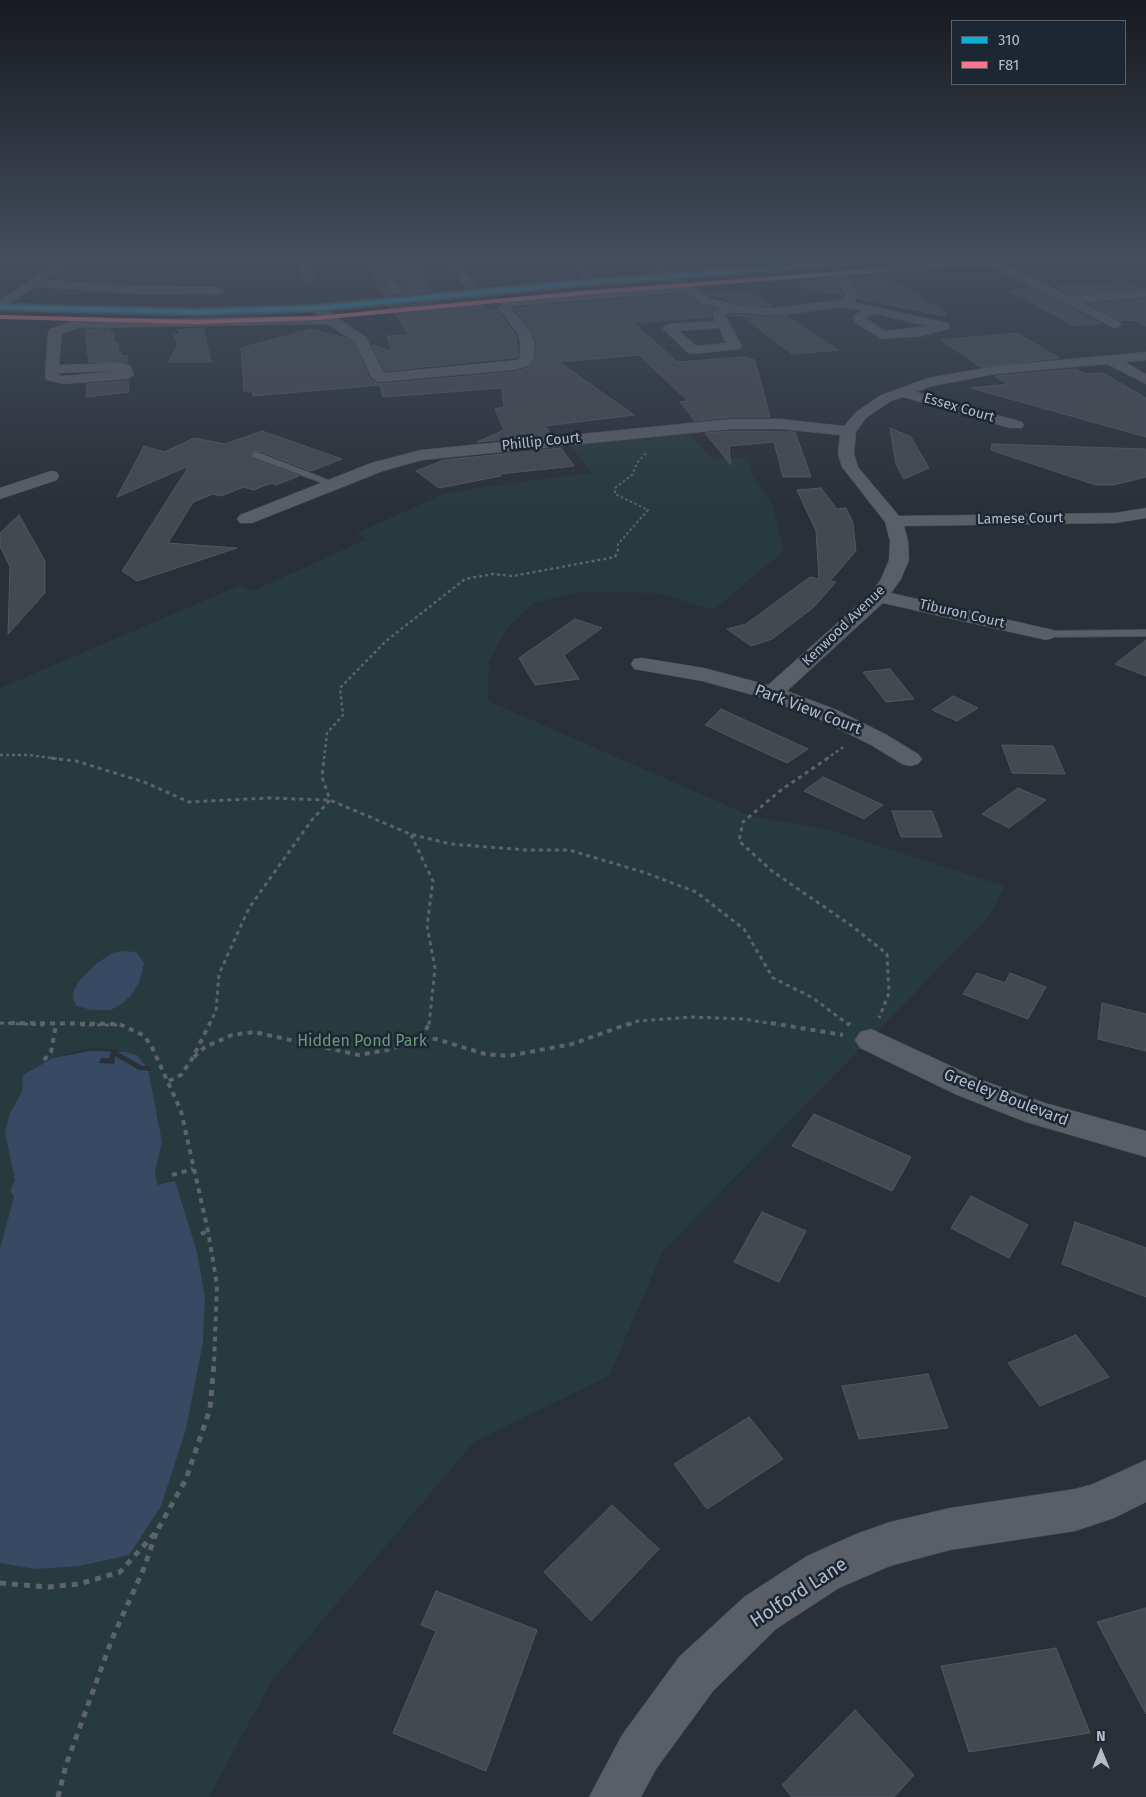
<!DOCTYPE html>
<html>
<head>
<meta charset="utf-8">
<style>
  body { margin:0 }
  #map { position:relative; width:1146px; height:1797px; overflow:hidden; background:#2a3038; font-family:"Fira Sans",sans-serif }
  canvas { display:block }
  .legend { position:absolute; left:951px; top:20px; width:175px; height:65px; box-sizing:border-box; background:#1d2633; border:1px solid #59626f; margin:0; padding:6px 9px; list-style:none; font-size:15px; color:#b4bcc9 }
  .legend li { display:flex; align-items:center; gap:10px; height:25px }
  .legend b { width:25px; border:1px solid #59626f }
  .north { position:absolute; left:1076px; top:1727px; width:50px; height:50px; -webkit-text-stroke:4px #1d2633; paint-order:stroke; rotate:0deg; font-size:14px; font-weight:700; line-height:20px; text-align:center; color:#b4bcc9 }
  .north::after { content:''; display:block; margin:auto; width:18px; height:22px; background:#b4bcc9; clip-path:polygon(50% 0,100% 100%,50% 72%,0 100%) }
</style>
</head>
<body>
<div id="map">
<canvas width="1146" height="1797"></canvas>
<ul class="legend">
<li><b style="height:6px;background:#0dafd3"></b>310</li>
<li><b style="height:6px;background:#fa758a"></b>F81</li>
</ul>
<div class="north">N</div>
</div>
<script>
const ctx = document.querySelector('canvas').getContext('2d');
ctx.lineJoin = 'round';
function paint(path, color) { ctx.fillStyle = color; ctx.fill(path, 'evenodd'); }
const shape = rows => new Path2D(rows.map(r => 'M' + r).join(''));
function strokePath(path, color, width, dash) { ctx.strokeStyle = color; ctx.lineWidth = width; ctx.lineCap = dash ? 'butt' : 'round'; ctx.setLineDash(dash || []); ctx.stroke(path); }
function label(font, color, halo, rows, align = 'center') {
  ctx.font = font + ' "Fira Sans",sans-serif'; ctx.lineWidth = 5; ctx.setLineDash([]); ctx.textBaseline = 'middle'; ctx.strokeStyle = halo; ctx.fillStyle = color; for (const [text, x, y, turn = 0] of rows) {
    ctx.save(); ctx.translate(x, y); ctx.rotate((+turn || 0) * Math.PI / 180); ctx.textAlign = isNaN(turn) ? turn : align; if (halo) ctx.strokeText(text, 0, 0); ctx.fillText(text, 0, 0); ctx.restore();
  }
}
paint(shape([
  [687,433,714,460,746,457,753,477,773,506,784,551,713,610,658,593,577,592,534,603,508,627,489,661,488,701,751,816,826,829,1005,886,987,919,663,1251,609,1376,474,1442,272,1680,209,1797,0,1797,0,688,241,585,253,591,367,539,356,533,444,494,476,488,591,473,571,445]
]), '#273a3e');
paint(shape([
  [123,951,136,952,144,963,140,980,133,993,123,1003,111,1010,91,1010,77,1006,73,999,74,990,79,981,96,964,112,953],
  [90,1051,125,1052,137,1055,148,1069,162,1142,155,1171,157,1185,175,1181,197,1252,205,1297,203,1342,186,1429,161,1506,129,1555,79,1566,35,1569,0,1563,0,1249,14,1197,10,1191,15,1180,5,1132,10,1113,22,1092,23,1075,53,1058]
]), '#384963');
paint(shape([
  [90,1048,120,1050,118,1052,142,1066,150,1066,151,1071,139,1070,115,1056,114,1064,99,1063,101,1058,109,1058,111,1051,91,1050,52,1058]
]), '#2a3038');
const building = shape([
  [362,261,371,261,392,295,384,296,362,261],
  [385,261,417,261,432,291,403,294,405,290,385,261],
  [883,275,947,314,946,316,859,299,861,295,850,278,883,275],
  [833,278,842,295,800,287,801,281,833,278],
  [1128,281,1141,288,1069,294,1056,287,1128,281],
  [1033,289,1100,323,1075,326,1010,291,1033,289],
  [746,290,771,306,741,304,706,293,746,290],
  [685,294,701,306,716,309,710,314,711,317,634,323,677,362,743,357,755,360,770,417,731,417,695,421,680,402,688,401,639,355,559,362,634,415,545,426,552,435,477,442,504,430,495,409,504,407,502,388,383,397,380,385,253,396,252,391,244,391,241,348,311,329,346,338,354,343,370,379,379,384,513,372,528,368,536,359,536,340,530,329,514,308,685,294],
  [1146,299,1146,326,1134,320,1121,321,1089,304,1146,299],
  [438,302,440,307,482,304,487,310,497,310,516,335,518,357,385,371,372,345,392,351,387,336,408,335,391,307,438,302],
  [733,314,775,318,787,316,838,350,792,354,741,315,729,316,733,314],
  [203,328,211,362,168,362,178,345,174,335,179,334,178,330,203,328],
  [110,329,110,333,114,332,114,343,118,343,119,352,121,352,122,356,127,355,127,363,89,362,85,330,110,329],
  [1017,333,1059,358,981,367,941,340,1017,333],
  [1076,369,1086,374,1103,373,1146,398,1146,437,971,388,1007,384,995,376,1076,369],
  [128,381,129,392,86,397,87,384,128,381],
  [890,428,911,437,929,468,904,479,896,464,890,428],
  [262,431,342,459,311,471,260,451,252,452,252,459,299,476,276,485,272,483,253,490,244,487,221,496,213,494,193,502,168,543,237,548,137,581,122,571,189,466,117,497,144,446,164,452,194,438,225,444,262,431],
  [731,431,795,432,811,477,783,477,774,442,729,446,731,465,705,433,731,431],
  [992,444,1146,449,1146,477,1113,485,1096,485,991,450,992,444],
  [561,448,574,466,500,474,501,476,439,488,416,471,444,460,561,448],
  [821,488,837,509,846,508,853,523,856,551,830,581,836,582,814,607,772,639,751,646,727,629,746,624,810,577,819,579,816,531,797,490,821,488],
  [19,515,45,561,45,593,8,634,10,567,0,546,0,533,19,515],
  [575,619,602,628,564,655,579,679,535,685,519,658,575,619],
  [1146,640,1146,676,1115,664,1146,640],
  [890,669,914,699,886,702,863,672,890,669],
  [953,696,978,708,957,721,932,710,953,696],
  [721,709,808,749,787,763,705,725,721,709],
  [1002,745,1053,746,1065,774,1012,773,1002,745],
  [823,777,883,805,864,819,804,791,823,777],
  [1018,788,1046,800,1009,828,982,814,1018,788],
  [892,811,932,811,942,837,901,837,892,811],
  [977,973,1005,983,1010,973,1046,987,1028,1019,963,994,977,973],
  [1102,1003,1146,1014,1146,1051,1098,1039,1102,1003],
  [814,1114,911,1157,892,1191,792,1146,814,1114],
  [971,1196,1028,1225,1009,1258,951,1228,971,1196],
  [762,1212,806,1231,779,1282,734,1262,762,1212],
  [1075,1222,1146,1248,1146,1297,1062,1264,1075,1222],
  [1076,1335,1109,1377,1040,1406,1008,1363,1076,1335],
  [928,1374,948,1428,859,1439,842,1386,928,1374],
  [749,1417,783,1459,707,1509,674,1464,749,1417],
  [612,1505,659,1549,591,1621,544,1572,612,1505],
  [436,1591,537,1630,486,1771,393,1733,436,1631,421,1625,436,1591],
  [1146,1608,1146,1714,1097,1622,1146,1608],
  [1056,1648,1090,1733,969,1752,941,1666,1056,1648],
  [855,1710,914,1775,894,1797,792,1797,782,1785,855,1710]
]);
paint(building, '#444950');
strokePath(building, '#52575f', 1);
const service = shape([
  [647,261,653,261,664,269,659,270,647,261],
  [253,453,259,453,338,484,331,486,253,457,253,453],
  [1146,630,1146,636,1046,637,1041,634,1046,631,1146,630]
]);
const minor = shape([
  [298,261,308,261,315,280,313,283,305,283,298,261],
  [373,261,383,261,403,291,401,294,393,294,373,261],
  [444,261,455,261,474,281,476,284,474,287,466,287,444,261],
  [568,261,579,261,593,275,591,278,583,278,568,261],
  [960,261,1001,262,1069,296,1146,289,1146,297,1082,303,1119,321,1121,324,1119,327,1114,328,989,265,851,275,847,278,859,296,853,302,948,323,950,326,948,329,922,336,882,339,855,323,853,316,861,311,843,307,775,316,733,312,725,315,742,346,740,349,693,354,688,353,662,328,669,324,715,321,712,314,720,308,702,304,685,292,513,306,511,308,529,330,534,341,534,359,528,366,513,370,379,382,372,378,355,342,327,324,77,328,62,334,59,365,118,363,130,365,134,375,127,379,63,384,47,380,45,377,48,332,50,329,75,320,318,316,311,308,317,304,366,337,384,373,518,360,520,358,520,341,518,334,498,308,505,300,676,285,657,271,657,267,661,265,710,298,741,306,775,308,839,300,846,295,834,277,844,270,960,261],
  [876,314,927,326,885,331,866,318,876,314],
  [719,328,726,343,696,346,680,331,719,328],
  [119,371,63,376,59,375,59,373,119,371],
  [34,279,138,286,218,287,224,291,218,295,138,294,30,286,28,283,34,279],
  [1146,352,1146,360,1125,362,1146,374,1146,384,1107,364,996,374,932,386,916,392,1022,422,1024,425,1022,428,1010,428,903,397,891,401,866,418,856,432,854,454,858,467,899,516,1115,513,1146,508,1146,518,1115,523,904,526,908,541,909,560,901,579,891,593,1053,630,1056,634,1053,638,1046,640,883,603,787,691,837,710,887,735,918,754,922,759,918,764,910,766,902,764,871,745,821,720,764,698,702,681,634,669,631,664,634,659,642,658,704,668,768,685,872,592,881,579,889,560,890,541,885,522,842,467,838,454,840,435,780,429,731,429,422,460,383,471,252,523,240,523,237,519,240,515,371,463,421,450,731,419,780,419,844,426,856,412,881,395,928,378,996,366,1146,352],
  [51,471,57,472,59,476,57,480,0,499,0,488,51,471],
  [871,1029,979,1079,1045,1103,1146,1131,1146,1157,1026,1122,957,1095,860,1048,855,1040,860,1032,871,1029],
  [1146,1460,1146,1502,1114,1518,1075,1531,950,1550,890,1566,839,1588,776,1629,713,1691,656,1769,641,1797,589,1797,622,1735,679,1657,744,1597,807,1556,856,1534,890,1522,950,1508,1075,1489,1093,1484,1146,1460]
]);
const tertiary = shape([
  [59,261,72,261,0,310,0,300,59,261]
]);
const primary = shape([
  [830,261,876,261,870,264,580,287,317,312,195,316,0,311,0,303,195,308,317,304,580,279,830,261]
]);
strokePath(service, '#484c53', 2);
strokePath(minor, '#484c53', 1);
strokePath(tertiary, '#484c53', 1);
strokePath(primary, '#484c55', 1);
strokePath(shape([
  [618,551,618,544,648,510,615,494,615,488,632,475,637,463,647,452]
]), '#5d636a', 2, [2.5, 2.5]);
strokePath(shape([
  [0,755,29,755,60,759],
  [324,759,327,733,343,715,340,688,386,641,465,579,493,574,513,576,615,557,618,550],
  [826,759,845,746]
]), '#5d636a', 2.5, [3, 3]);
strokePath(shape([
  [51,758,76,761,144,782,189,802,268,798,330,800,410,834,451,844,526,850,569,850,646,873,696,892,744,929,773,978,813,998,849,1025],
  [828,758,781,790,743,822,739,841,772,871,852,926,887,954,889,993,879,1018],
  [411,835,433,881,427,926,435,968,429,1025],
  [0,1023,45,1025],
  [81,1025,120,1025],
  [209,1025,216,1011,219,974,249,908,311,821,330,800,322,777,324,758],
  [628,1025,638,1021,692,1017,744,1019,779,1025]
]), '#5d636a', 3, [4, 4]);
strokePath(shape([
  [10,1023,119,1024,143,1035,151,1045,181,1111,208,1231,217,1285,214,1364],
  [771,1023,843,1035],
  [848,1023,850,1025],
  [422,1039,429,1023],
  [194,1057,205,1047,232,1035,254,1032,359,1055,387,1050,422,1039,436,1039,485,1054,508,1056,572,1044,631,1023],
  [44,1060,51,1052,56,1025],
  [169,1081,181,1075,192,1059,210,1023],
  [172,1175,193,1169],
  [201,1234,208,1231]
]), '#5d636a', 4, [5, 5]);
strokePath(shape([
  [0,1583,48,1587,79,1584,120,1572,157,1531,186,1479,210,1409,214,1363],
  [58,1797,66,1765,112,1639,144,1568,156,1533]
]), '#5d636a', 5, [6, 6]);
paint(service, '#5a5e66');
paint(minor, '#5a5e66');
paint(tertiary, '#5a5e66');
paint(primary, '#5c6168');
strokePath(shape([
  [0,307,195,312,317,308,580,283,870,261]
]), '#0dafd3', 4);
strokePath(shape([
  [0,317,195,322,317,318,581,293,871,271]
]), '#fa758a', 4);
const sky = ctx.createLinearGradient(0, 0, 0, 512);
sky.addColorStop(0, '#171a1f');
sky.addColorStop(0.51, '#444e5e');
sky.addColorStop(1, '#444e5e00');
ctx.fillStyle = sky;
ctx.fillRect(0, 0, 1146, 512);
label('14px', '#b4bcc9', '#1d2633', [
  ["Essex Court",959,408,16],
  ["Phillip Court",541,442,-6],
  ["Lamese Court",1020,519,-1],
  ["Tiburon Court",962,614,13],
  ["Kenwood Avenue",844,626,-44]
]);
label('16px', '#b4bcc9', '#1d2633', [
  ["Park View Court",808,710,21],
  ["Greeley Boulevard",1006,1098,21]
]);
label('16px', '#6b9a76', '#1d2633', [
  ["Hidden Pond Park",362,1042]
]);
label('19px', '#b4bcc9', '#1d2633', [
  ["Holford Lane",799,1593,-33]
]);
</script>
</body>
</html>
